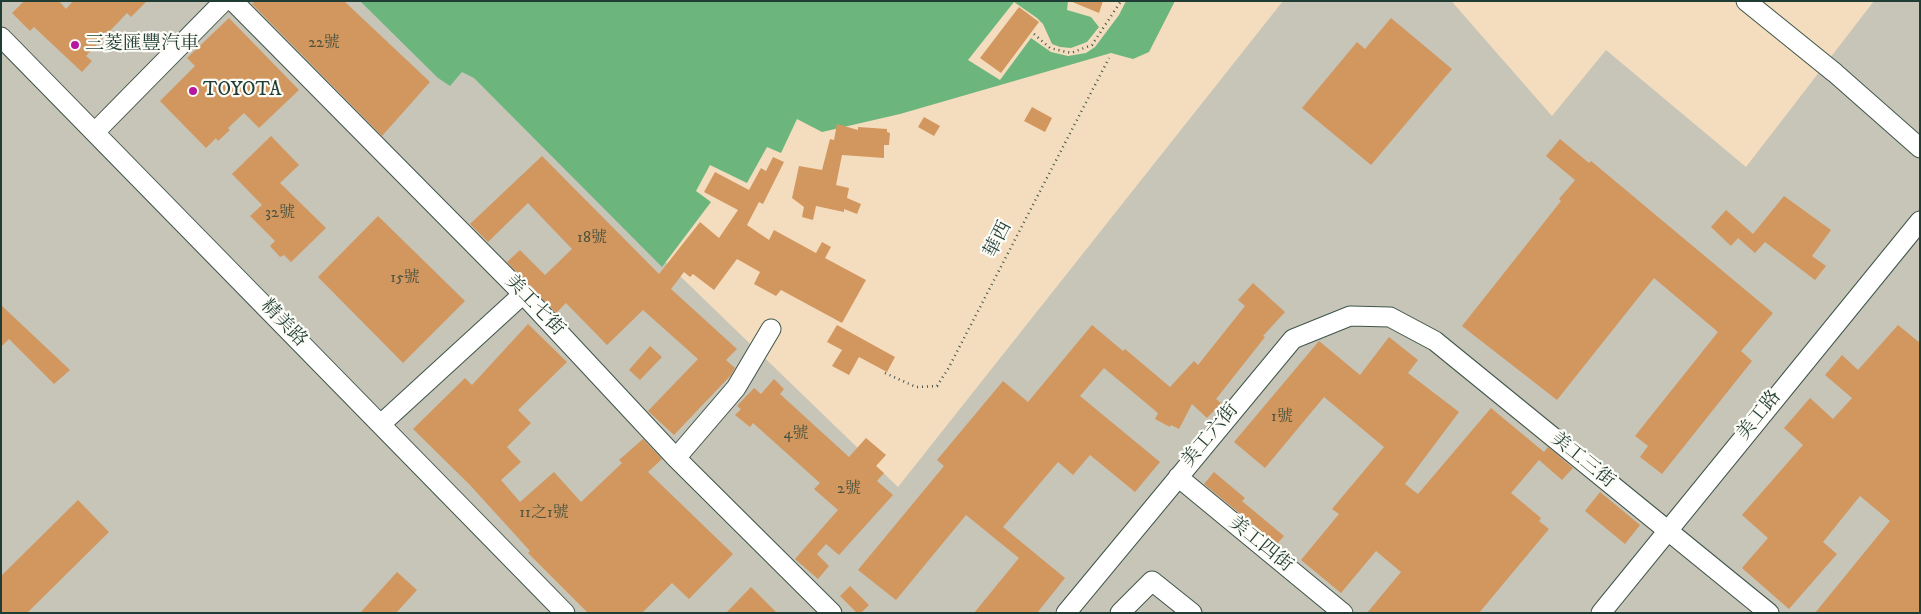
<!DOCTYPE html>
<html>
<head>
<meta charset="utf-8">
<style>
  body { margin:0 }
  #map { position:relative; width:1921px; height:614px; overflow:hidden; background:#f4dcbe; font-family:"IM FELL DW Pica",serif }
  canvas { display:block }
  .frame { position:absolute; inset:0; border:2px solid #1f3d34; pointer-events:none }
</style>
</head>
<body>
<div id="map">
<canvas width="1921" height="614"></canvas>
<div class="frame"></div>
</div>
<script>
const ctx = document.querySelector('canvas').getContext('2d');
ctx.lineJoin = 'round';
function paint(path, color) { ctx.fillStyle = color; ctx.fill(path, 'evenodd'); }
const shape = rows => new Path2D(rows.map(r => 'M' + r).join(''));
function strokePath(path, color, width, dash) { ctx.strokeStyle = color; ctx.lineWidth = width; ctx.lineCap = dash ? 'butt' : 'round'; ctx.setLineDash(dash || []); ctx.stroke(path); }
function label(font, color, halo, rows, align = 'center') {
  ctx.font = font + ' "IM FELL DW Pica","Noto Serif TC",serif'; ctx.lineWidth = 4.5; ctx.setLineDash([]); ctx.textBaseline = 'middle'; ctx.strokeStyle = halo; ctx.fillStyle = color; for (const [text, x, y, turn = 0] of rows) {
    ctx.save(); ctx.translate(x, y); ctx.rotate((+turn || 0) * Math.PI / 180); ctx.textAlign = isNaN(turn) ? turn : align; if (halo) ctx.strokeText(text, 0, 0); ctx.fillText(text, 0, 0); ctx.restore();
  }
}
paint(shape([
  [1,1,396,1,898,487,1283,1,1454,1,1453,3,1552,116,1606,50,1746,167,1874,1,1920,1,1920,613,1,613]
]), '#c6c5b8');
paint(shape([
  [360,1,1068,1,1067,10,1091,17,1099,27,1087,42,1071,48,1060,47,1052,44,1043,24,1037,18,1014,2,968,60,1000,80,1031,38,1051,52,1068,56,1086,53,1095,47,1119,15,1126,1,1175,1,1149,52,1133,59,1111,53,900,114,822,132,797,119,781,153,767,147,747,183,710,165,696,191,711,202,662,267,474,78,462,72,450,86,438,78]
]), '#6cb67e');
paint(shape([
  [24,1,59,1,66,9,73,1,147,1,131,17,127,13,86,56,92,61,82,72,34,27,30,31,12,13],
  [255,1,344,1,430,82,382,136,252,4],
  [1070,1,1103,1,1099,13],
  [1019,7,1039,22,1001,73,980,58],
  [229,18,299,90,259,128,244,113,228,128,230,130,218,141,216,138,206,148,160,101,195,66,187,58],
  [1391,18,1452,69,1371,165,1302,108,1357,42,1365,49],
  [1032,107,1052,118,1045,132,1024,121],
  [924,117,940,126,934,136,918,127],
  [837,124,858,130,858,127,887,129,887,132,890,133,889,145,884,145,884,158,842,155,836,185,849,188,847,198,861,204,857,214,844,209,844,212,816,206,813,220,802,217,804,207,792,198,799,166,822,170,830,139,834,140],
  [271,136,299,165,280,183,326,228,291,262,284,255,280,257,270,246,275,241,250,216,262,205,232,174],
  [1560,139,1589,163,1591,161,1773,313,1741,351,1752,361,1662,474,1640,457,1648,446,1635,436,1718,332,1654,278,1557,400,1462,326,1561,201,1559,199,1575,180,1546,156],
  [542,156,659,274,700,222,719,238,738,210,704,192,715,172,749,190,761,168,766,171,773,157,784,162,763,204,759,202,747,225,769,240,774,230,816,253,822,242,831,247,825,258,866,280,842,323,781,290,776,296,754,284,760,272,737,259,714,290,693,274,690,277,684,272,671,289,737,349,726,360,735,368,731,375,674,435,648,411,698,359,643,310,607,345,566,303,556,313,507,262,520,250,545,275,572,249,528,203,488,242,470,224],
  [1784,196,1831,230,1812,256,1826,266,1815,280,1765,242,1755,253,1738,238,1731,246,1711,227,1726,210,1753,234],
  [378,216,465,301,403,363,318,277],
  [1253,283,1285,312,1263,336,1265,337,1216,399,1221,403,1207,418,1192,404,1179,429,1171,425,1170,427,1155,419,1158,413,1104,368,1080,396,1160,462,1135,492,1090,455,1073,475,1058,462,1003,527,1065,578,1037,613,974,613,1019,558,966,515,896,600,858,570,944,466,937,460,1003,381,1028,402,1092,325,1123,351,1125,349,1170,387,1194,361,1198,365,1245,306,1238,300],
  [1,305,70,370,54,384,9,339,1,347],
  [528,324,567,362,518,410,531,423,507,447,521,462,501,480,520,502,554,472,581,502,622,463,619,460,643,439,662,459,648,472,733,554,689,599,672,583,642,613,588,613,528,553,530,551,469,484,413,429,465,378,472,385],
  [837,325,895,357,887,372,859,357,849,375,832,366,842,350,827,342],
  [1898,325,1920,343,1920,613,1815,613,1890,521,1860,496,1823,542,1837,554,1789,609,1742,568,1768,538,1742,515,1803,445,1784,428,1810,398,1833,419,1852,398,1825,375,1842,355,1858,370],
  [1389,337,1418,360,1408,373,1459,412,1405,484,1418,494,1491,408,1544,452,1548,447,1573,468,1562,480,1539,460,1511,493,1541,518,1539,521,1549,529,1479,613,1367,613,1401,572,1376,551,1341,593,1301,560,1339,514,1332,509,1384,447,1324,397,1265,468,1234,442,1319,341,1360,375],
  [650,346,662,357,640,380,629,370],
  [774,379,784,389,780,394,849,457,866,438,886,455,876,466,884,473,877,481,893,495,839,555,826,544,817,554,829,566,818,579,795,559,838,510,814,489,820,483,753,423,750,427,735,415,741,409,737,406,754,388,761,394],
  [1214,472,1245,498,1242,501,1284,536,1277,544,1204,484],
  [1600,492,1640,525,1625,544,1585,511],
  [78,500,109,532,27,613,1,613,1,576],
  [397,572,417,590,396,613,360,613],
  [850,586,869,605,861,613,857,613,840,596],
  [751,587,777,613,726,613]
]), '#d2975f');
const minor = shape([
  [233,1,523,294,676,458,832,613],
  [1746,1,1835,73,1920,148],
  [1,37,565,613],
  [95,132,224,1],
  [381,424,523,294],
  [676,458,736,388,771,329],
  [1178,477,1343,613],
  [1066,613,1293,339,1350,316,1390,317,1435,341,1769,613],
  [1120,613,1152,581,1192,613],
  [1601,613,1920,221]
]);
strokePath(minor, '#3f5549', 21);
strokePath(shape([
  [1034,34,1050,48,1071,53,1092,45,1121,1],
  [885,373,916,387,937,386,948,369,1109,58]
]), '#3f5549', 2.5, [1, 4]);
strokePath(minor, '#fff', 19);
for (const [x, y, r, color] of [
  [75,45,5,"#b5179e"],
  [193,91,5,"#b5179e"]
]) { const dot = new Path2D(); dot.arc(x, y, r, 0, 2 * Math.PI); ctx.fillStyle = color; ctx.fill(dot); strokePath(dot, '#fdfcf7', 2); }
label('16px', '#4c543f', null, [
  ["22號",324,44],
  ["32號",280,214],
  ["18號",592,239],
  ["15號",405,279],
  ["1號",1282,418],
  ["4號",796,435],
  ["2號",849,490],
  ["11之1號",544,514]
]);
label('19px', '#1f3d34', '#fdfcf7', [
  ["三菱匯豐汽車",85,45],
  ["TOYOTA",203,91]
], 'left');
label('19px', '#1f3d34', '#fdfcf7', [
  ["華西",999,240,-63],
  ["美工七街",534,306,46],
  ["精美路",283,324,46],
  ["美工路",1760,416,-51],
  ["美工六街",1211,436,-50],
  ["美工三街",1582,461,39],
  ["美工四街",1260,545,39]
]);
</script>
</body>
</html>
